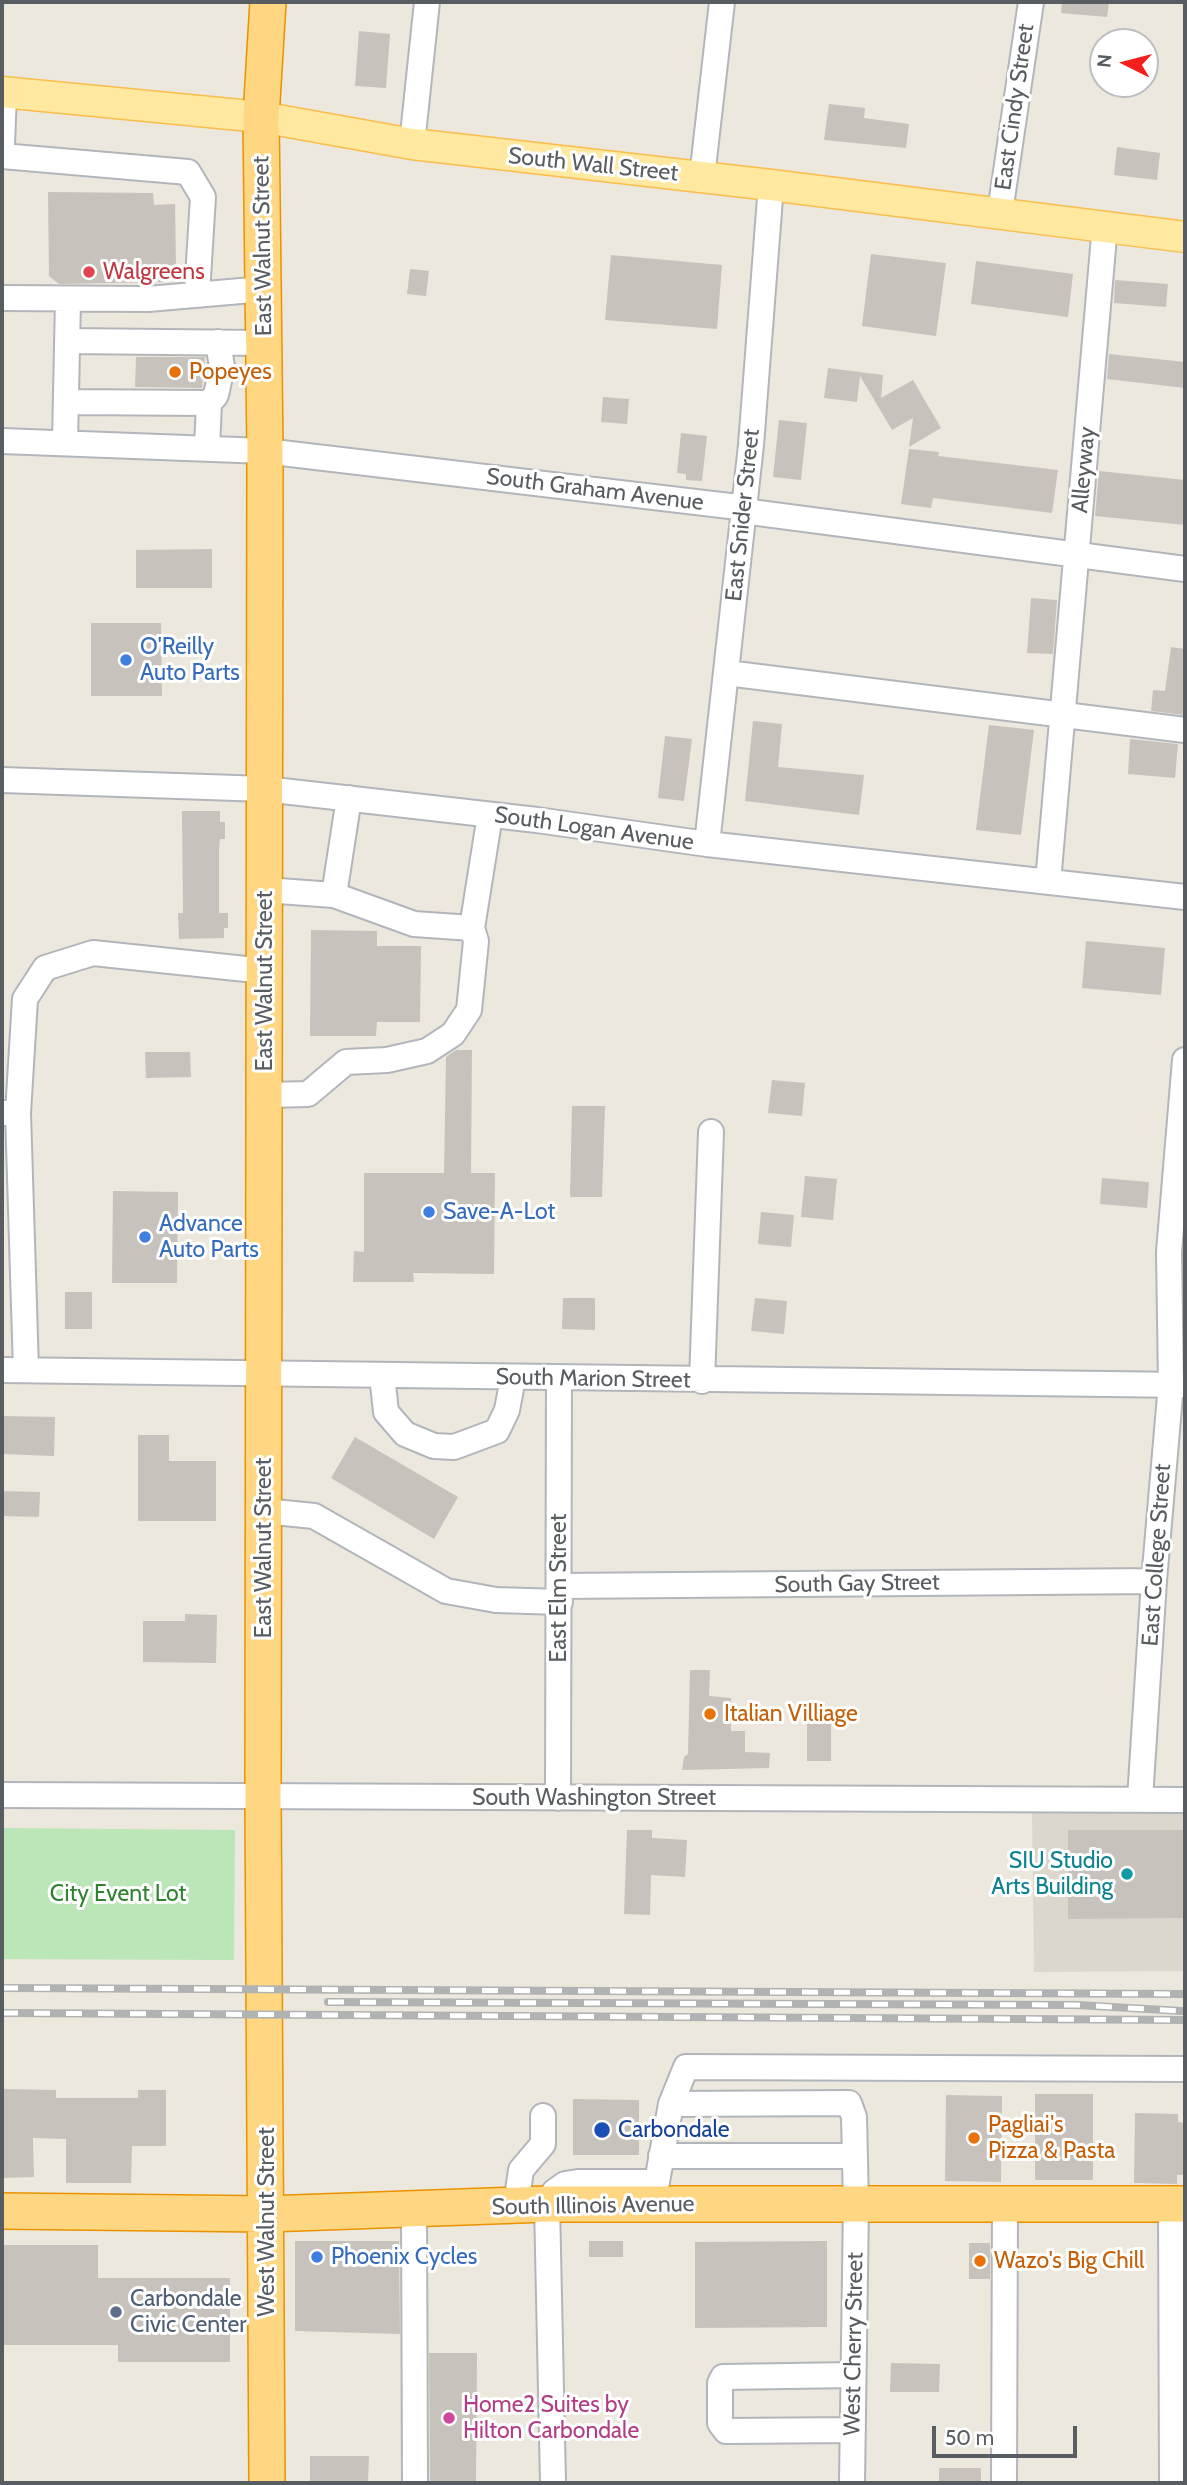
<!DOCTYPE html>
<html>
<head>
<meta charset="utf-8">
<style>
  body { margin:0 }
  #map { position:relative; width:1187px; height:2485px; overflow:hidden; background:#ece8de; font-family:Cabin,sans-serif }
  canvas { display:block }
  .frame { position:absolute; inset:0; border:4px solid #585d61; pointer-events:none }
  .north { position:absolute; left:1089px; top:28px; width:70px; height:70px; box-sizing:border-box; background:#fff; border:2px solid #bcbec0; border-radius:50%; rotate:276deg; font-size:19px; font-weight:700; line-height:28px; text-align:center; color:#585d61 }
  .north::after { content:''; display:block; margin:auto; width:24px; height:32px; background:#f41f1d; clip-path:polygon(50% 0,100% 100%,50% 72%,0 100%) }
  .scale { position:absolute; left:932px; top:2426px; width:145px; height:32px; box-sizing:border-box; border:4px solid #585d61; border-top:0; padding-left:9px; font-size:21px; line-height:24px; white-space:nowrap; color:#585d61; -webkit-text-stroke:5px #fff; paint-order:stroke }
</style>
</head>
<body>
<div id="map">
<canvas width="1187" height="2485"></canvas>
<div class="frame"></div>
<div class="north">N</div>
<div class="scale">50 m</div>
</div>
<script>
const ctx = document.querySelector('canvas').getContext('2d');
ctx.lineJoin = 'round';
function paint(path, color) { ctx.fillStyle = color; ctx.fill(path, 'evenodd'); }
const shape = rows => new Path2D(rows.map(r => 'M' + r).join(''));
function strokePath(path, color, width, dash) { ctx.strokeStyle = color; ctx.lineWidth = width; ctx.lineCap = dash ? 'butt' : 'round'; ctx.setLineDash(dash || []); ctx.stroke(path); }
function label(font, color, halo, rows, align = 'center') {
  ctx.font = font + ' Cabin,sans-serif'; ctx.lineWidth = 6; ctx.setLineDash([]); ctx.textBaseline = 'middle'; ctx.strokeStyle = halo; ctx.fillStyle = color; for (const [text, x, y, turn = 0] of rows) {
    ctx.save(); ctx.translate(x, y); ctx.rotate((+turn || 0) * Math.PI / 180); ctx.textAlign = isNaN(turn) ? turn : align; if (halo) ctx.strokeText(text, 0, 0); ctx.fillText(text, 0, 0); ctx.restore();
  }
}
paint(shape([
  [1032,1810,1185,1812,1185,1971,1034,1972]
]), '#dcd7cd');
paint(shape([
  [2,1828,235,1830,234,1960,2,1959]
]), '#bbe6b8');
paint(shape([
  [1062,2,1109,2,1107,17,1061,13],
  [359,31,390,34,386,88,355,86],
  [829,104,865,108,864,118,909,124,906,148,824,140],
  [1117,147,1160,153,1157,180,1114,175],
  [48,192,153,193,154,205,175,204,176,266,168,265,168,282,59,284,49,276],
  [871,254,946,263,936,336,862,326],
  [611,255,722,265,717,329,605,320],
  [976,261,1073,274,1068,317,971,304],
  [410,269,429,271,426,296,407,294],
  [1115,280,1168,284,1166,307,1114,303],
  [1109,354,1185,362,1185,388,1107,379],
  [136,357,205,357,202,388,135,387],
  [828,368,883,375,881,398,913,380,941,428,909,447,913,418,892,430,860,376,857,402,824,398],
  [603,397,629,399,627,424,601,422],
  [779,420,807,423,801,480,773,477],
  [681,433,707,436,702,481,686,480,686,474,677,473],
  [909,449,939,452,938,456,1058,470,1052,513,933,498,931,508,901,504],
  [1099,471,1185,480,1185,525,1095,516],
  [212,549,212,588,136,588,136,550],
  [1031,598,1057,600,1053,654,1027,653],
  [91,623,161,623,162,696,91,696],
  [1171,647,1185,649,1184,715,1151,711,1153,690,1165,691],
  [753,721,782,724,778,767,864,775,859,815,745,801],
  [989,725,1034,730,1021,835,976,830],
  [665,736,692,739,684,801,658,798],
  [1130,739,1178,744,1175,778,1128,774],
  [182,811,220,811,220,822,225,822,225,839,220,839,219,849,219,913,228,913,228,928,224,928,224,938,179,939,178,913,183,913],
  [311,930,377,931,377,946,421,946,420,1022,377,1022,376,1036,310,1036],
  [1086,941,1165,948,1161,995,1082,988],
  [456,1050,472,1050,471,1173,495,1173,494,1274,413,1273,414,1282,353,1282,354,1251,364,1252,364,1173,444,1173,446,1057],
  [145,1052,190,1052,191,1077,146,1078],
  [772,1080,805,1083,802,1116,768,1113],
  [572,1106,605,1106,602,1197,570,1197],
  [805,1176,837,1179,833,1220,801,1217],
  [1102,1178,1149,1182,1147,1208,1100,1204],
  [113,1191,178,1192,177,1283,112,1283],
  [761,1212,794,1215,791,1247,758,1244],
  [65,1292,92,1292,92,1329,65,1329],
  [563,1298,595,1298,595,1330,562,1329],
  [755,1298,787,1301,784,1334,751,1331],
  [2,1416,55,1417,54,1456,2,1454],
  [138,1435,169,1435,169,1461,216,1461,216,1521,138,1521],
  [355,1437,458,1497,434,1539,331,1478],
  [2,1491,40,1492,39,1517,2,1516],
  [185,1614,217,1615,216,1663,143,1662,143,1621,185,1621],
  [690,1670,710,1670,709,1696,731,1698,731,1731,745,1731,745,1752,770,1753,769,1768,682,1770,684,1757,688,1754],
  [807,1722,831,1722,831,1761,807,1761],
  [627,1830,652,1830,652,1838,687,1840,685,1877,651,1875,650,1915,624,1914],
  [1068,1830,1185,1830,1185,1918,1068,1919],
  [2,2089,56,2090,56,2098,138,2098,138,2090,166,2090,166,2146,132,2146,131,2183,66,2183,66,2139,33,2138,34,2177,3,2178],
  [1035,2094,1093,2094,1093,2180,1035,2180],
  [946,2095,1002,2096,1001,2182,945,2181],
  [573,2099,639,2100,639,2155,573,2155],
  [1135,2113,1178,2114,1178,2122,1185,2123,1185,2175,1177,2175,1177,2184,1134,2183],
  [295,2241,399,2241,400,2334,295,2331],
  [589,2241,623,2241,623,2257,589,2257],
  [827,2241,827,2327,695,2328,695,2242],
  [969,2243,990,2243,990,2279,969,2279],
  [2,2245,98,2245,98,2278,230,2278,230,2362,118,2362,118,2345,2,2345],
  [429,2353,477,2353,476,2483,430,2483],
  [891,2363,940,2364,939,2392,890,2392],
  [310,2456,369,2456,368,2483,310,2483],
  [939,2468,981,2468,981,2483,939,2483]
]), '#c7c3bc');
const minor = shape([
  [412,144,427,2],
  [2,145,4,93],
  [2,156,188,172,203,197,197,294],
  [702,177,722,2],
  [1000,212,1031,2],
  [2,298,148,299,264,289],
  [67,341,264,343],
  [66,402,209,403],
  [2,441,265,451,738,507,743,511,1185,569],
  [65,443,68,299],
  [207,448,209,403,216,395,222,367,218,342],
  [727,673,1185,730],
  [2,780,265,789,537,820,707,844,1185,897],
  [707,844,751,445,771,185],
  [1048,882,1105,225],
  [265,890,334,895,414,924,472,928,476,941,469,1010,453,1034,427,1051,387,1060,346,1062,308,1094,266,1095],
  [334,895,349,798],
  [472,928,490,815],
  [2,1113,18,1113,25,999,45,968,93,953,265,971],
  [18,1113,26,1370],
  [2,1370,1185,1385],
  [382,1375,386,1412,405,1434,434,1446,454,1447,497,1431,507,1410,513,1378],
  [702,1381,711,1132],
  [264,1511,314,1516,446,1591,496,1600,560,1602],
  [560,1586,1154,1581],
  [2,1795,1185,1800],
  [558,1798,559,1379],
  [1140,1799,1154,1581,1171,1384,1169,1252,1185,1060],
  [671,2104,849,2103,854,2117,856,2204,852,2483],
  [661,2156,855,2156],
  [653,2204,671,2104,686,2067,1185,2069],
  [1171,2204,1172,2483],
  [516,2205,521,2170,543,2144,543,2116],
  [414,2211,415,2483],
  [853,2430,726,2431,720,2423,720,2383,723,2377,853,2375],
  [553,2483,547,2204,554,2192,565,2184,578,2182,657,2182],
  [1004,2483,1005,2204]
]);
const major = shape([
  [2,92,261,117,412,144,771,185,1185,237]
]);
const highway = shape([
  [2,2211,267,2214,547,2204,1185,2204],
  [267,2483,263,1798,265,451,261,117,268,2]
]);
strokePath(minor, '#b2b6bb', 28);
strokePath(major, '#fabd49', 33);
strokePath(highway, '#eb9200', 38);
strokePath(minor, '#fff', 24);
strokePath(major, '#ffe9a1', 30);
strokePath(highway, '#ffd783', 35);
const rail = shape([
  [2,1988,1185,1994],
  [328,2002,1077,2005,1182,2011],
  [2,2013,1185,2020]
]);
strokePath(rail, '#b1b2b2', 8);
strokePath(rail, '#fff', 5, [16]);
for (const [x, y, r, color] of [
  [89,272,7,"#e0444e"],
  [175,372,7,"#e8710a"],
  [126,660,7,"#3f7fe0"],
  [429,1212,7,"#3f7fe0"],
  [145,1237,7,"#3f7fe0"],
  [710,1714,7,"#e8710a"],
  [1127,1874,7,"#0f9aa8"],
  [602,2130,9,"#1a4fb4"],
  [974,2138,7,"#e8710a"],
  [317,2257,7,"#3f7fe0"],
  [980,2261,7,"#e8710a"],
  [116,2312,7,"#5c6f8a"],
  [449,2418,7,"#d1479c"]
]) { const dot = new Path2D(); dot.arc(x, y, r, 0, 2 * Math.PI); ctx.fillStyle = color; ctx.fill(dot); strokePath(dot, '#fff', 2.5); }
label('23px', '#585d61', '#fff', [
  ["East Cindy Street",1015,107,-82],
  ["South Wall Street",593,165,6],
  ["East Walnut Street",263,246,-91],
  ["Alleyway",1084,470,-85],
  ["South Graham Avenue",595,490,7],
  ["East Snider Street",743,515,-84],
  ["South Logan Avenue",594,829,8],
  ["East Walnut Street",265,981,-90],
  ["South Marion Street",593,1379,1],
  ["East Walnut Street",264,1548,-90],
  ["East College Street",1157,1555,-86],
  ["South Gay Street",857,1584,-1],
  ["East Elm Street",559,1588,-90],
  ["South Washington Street",594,1798],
  ["South Illinois Avenue",593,2206,-1],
  ["West Walnut Street",267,2222,-90],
  ["West Cherry Street",854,2344,-89]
]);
label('23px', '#be3a42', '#fff', [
  ["Walgreens",103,272]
], 'left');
label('23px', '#c56008', '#fff', [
  ["Popeyes",189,372],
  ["Italian Villiage",724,1714],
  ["Pagliai's",988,2125],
  ["Pizza & Pasta",988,2151],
  ["Wazo's Big Chill",994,2261]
], 'left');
label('23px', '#366cbe', '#fff', [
  ["O'Reilly",140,647],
  ["Auto Parts",140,673],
  ["Save-A-Lot",443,1212],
  ["Advance",159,1224],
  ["Auto Parts",159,1250],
  ["Phoenix Cycles",331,2257]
], 'left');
label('23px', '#0d838f', '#fff', [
  ["SIU Studio",1113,1861],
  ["Arts Building",1113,1887]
], 'right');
label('23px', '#2f832e', '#fff', [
  ["City Event Lot",118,1894]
]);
label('23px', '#164399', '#fff', [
  ["Carbondale",618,2130]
], 'left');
label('23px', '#4e5e75', '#fff', [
  ["Carbondale",130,2299],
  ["Civic Center",130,2325]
], 'left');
label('23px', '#b23c85', '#fff', [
  ["Home2 Suites by",463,2405],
  ["Hilton Carbondale",463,2431]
], 'left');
</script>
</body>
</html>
